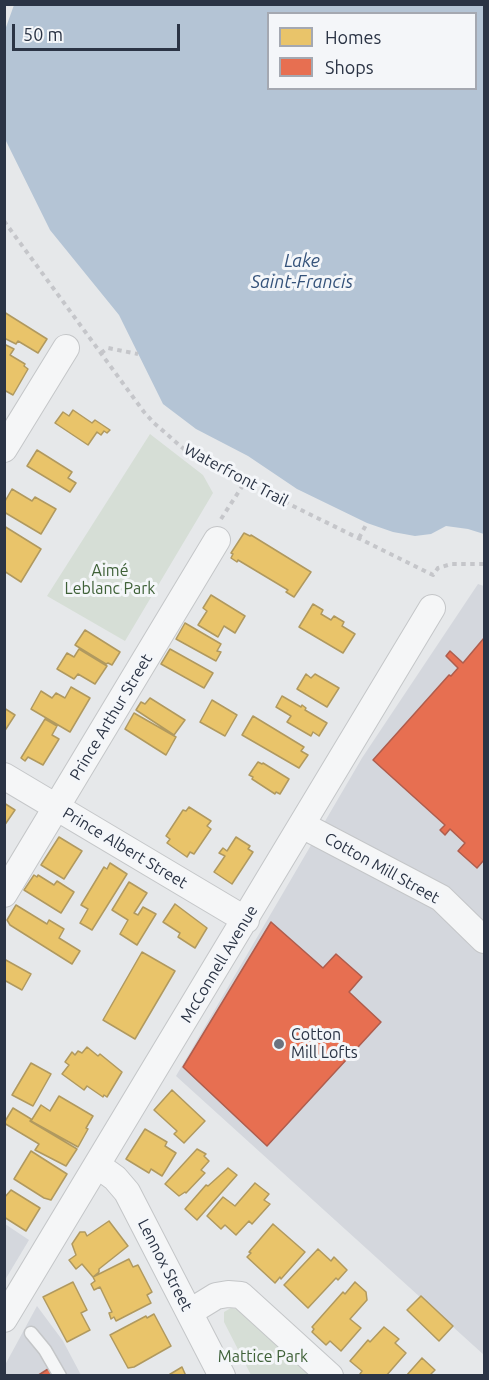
<!DOCTYPE html>
<html>
<head>
<meta charset="utf-8">
<style>
  body { margin:0 }
  #map { position:relative; width:489px; height:1380px; overflow:hidden; background:#e6e8ea; font-family:Ubuntu,sans-serif }
  canvas { display:block }
  .frame { position:absolute; inset:0; border:6px solid #2b3445; pointer-events:none }
  .legend { position:absolute; left:267px; top:12px; width:210px; height:78px; box-sizing:border-box; background:#f4f6f9; border:2px solid #a4a8b1; margin:0; padding:8px 10px; list-style:none; font-size:18px; color:#2b3445 }
  .legend li { display:flex; align-items:center; gap:12px; height:30px }
  .legend b { width:30px; border:2px solid #a4a8b1 }
  .scale { position:absolute; left:12px; top:24px; width:168px; height:27px; box-sizing:border-box; border:3px solid #2b3445; border-top:0; padding-left:8px; font-size:18px; line-height:21px; white-space:nowrap; color:#2b3445; -webkit-text-stroke:4px #f4f6f9; paint-order:stroke }
</style>
</head>
<body>
<div id="map">
<canvas width="489" height="1380"></canvas>
<div class="frame"></div>
<ul class="legend">
<li><b style="height:16px;background:#e9c46a"></b>Homes</li>
<li><b style="height:16px;background:#e76f51"></b>Shops</li>
</ul>
<div class="scale">50 m</div>
</div>
<script>
const ctx = document.querySelector('canvas').getContext('2d');
ctx.lineJoin = 'round';
function paint(path, color) { ctx.fillStyle = color; ctx.fill(path, 'evenodd'); }
const shape = rows => new Path2D(rows.map(r => 'M' + r).join(''));
function strokePath(path, color, width, dash) { ctx.strokeStyle = color; ctx.lineWidth = width; ctx.lineCap = dash ? 'butt' : 'round'; ctx.setLineDash(dash || []); ctx.stroke(path); }
function label(font, color, halo, rows, align = 'center') {
  ctx.font = font + ' Ubuntu,sans-serif'; ctx.lineWidth = 6; ctx.setLineDash([]); ctx.textBaseline = 'middle'; ctx.strokeStyle = halo; ctx.fillStyle = color; for (const [text, x, y, turn = 0] of rows) {
    ctx.save(); ctx.translate(x, y); ctx.rotate((+turn || 0) * Math.PI / 180); ctx.textAlign = isNaN(turn) ? turn : align; if (halo) ctx.strokeText(text, 0, 0); ctx.fillText(text, 0, 0); ctx.restore();
  }
}
paint(shape([
  [478,584,484,586,484,1355,176,1076,362,758],
  [5,1224,29,1240,5,1280],
  [37,1306,63,1341,81,1375,5,1376,5,1365]
]), '#d4d7dd');
paint(shape([
  [150,434,203,475,213,493,125,641,47,596],
  [231,1308,239,1310,310,1375,251,1375,224,1322,224,1312]
]), '#d6ded6');
paint(shape([
  [14,5,484,5,484,534,468,529,446,526,431,534,415,536,393,532,367,523,297,489,248,456,196,429,163,404,119,315,50,230,5,139,5,30],
  [268,14,476,14,476,88,268,88]
]), '#b4c4d5');
const homes = shape([
  [4,312,47,339,38,353,18,341,16,344,4,338,4,312],
  [4,344,14,349,10,355,25,364,24,366,28,369,13,395,4,390,4,344],
  [73,410,92,423,95,420,110,430,107,433,104,431,101,435,97,432,88,445,55,423,63,412,69,416,73,410],
  [37,450,72,472,68,478,76,483,70,492,27,466,37,450],
  [12,489,32,501,35,497,56,509,41,534,4,512,4,503,12,489],
  [4,526,41,549,21,582,4,571,4,526],
  [244,533,250,536,251,535,311,572,294,597,286,592,288,590,238,560,237,562,231,558,233,554,231,553,244,533],
  [211,595,245,616,235,633,224,626,218,637,198,625,207,611,203,608,211,595],
  [313,604,323,610,321,614,331,620,334,616,344,622,342,626,355,634,343,653,299,627,313,604],
  [185,623,221,644,217,651,221,652,216,661,176,639,185,623],
  [85,630,120,652,112,665,108,663,106,664,75,645,85,630],
  [79,649,107,666,95,684,78,674,74,679,57,669,67,653,74,657,79,649],
  [170,649,213,673,204,688,161,664,170,649],
  [306,674,311,678,315,674,339,688,327,707,297,689,306,674],
  [71,687,90,698,70,732,31,709,41,691,52,698,56,693,65,698,71,687],
  [282,696,301,707,302,705,306,708,305,710,327,723,319,736,313,732,311,736,287,722,291,716,276,707,282,696],
  [150,698,185,720,174,735,136,710,141,702,145,704,150,698],
  [212,700,237,715,225,736,200,722,212,700],
  [4,708,15,715,4,732,4,708],
  [134,713,176,737,166,755,125,729,134,713],
  [253,716,304,747,301,751,308,755,299,768,242,735,253,716],
  [45,719,57,726,52,735,59,739,43,765,28,757,25,761,21,758,45,719],
  [258,762,262,764,263,763,289,779,280,794,276,792,275,794,252,779,253,777,249,775,258,762],
  [4,803,15,810,4,826,4,803],
  [189,807,211,821,207,826,211,829,194,854,190,852,187,857,167,843,170,839,166,836,183,810,186,811,189,807],
  [59,837,82,851,64,879,41,865,59,837],
  [236,837,250,846,248,849,253,852,232,884,214,872,225,856,219,853,223,848,227,851,236,837],
  [110,863,127,874,92,930,80,923,88,909,81,905,104,867,107,869,110,863],
  [34,875,37,877,38,875,54,885,57,881,74,892,61,913,24,890,34,875],
  [129,882,147,893,134,913,138,915,143,907,156,914,137,945,120,934,128,920,112,910,129,882],
  [175,904,207,928,195,948,178,937,180,933,163,922,175,904],
  [16,905,47,924,49,920,64,929,59,938,80,951,72,964,10,925,7,920,16,905],
  [142,952,175,971,135,1039,103,1020,142,952],
  [4,959,31,974,22,990,4,980,4,959],
  [87,1047,98,1056,100,1054,122,1072,107,1097,104,1095,103,1097,87,1086,84,1090,62,1074,69,1065,65,1062,72,1052,75,1055,78,1051,82,1053,87,1047],
  [31,1063,51,1074,33,1106,12,1095,31,1063],
  [172,1090,205,1121,184,1143,174,1134,177,1131,154,1110,172,1090],
  [59,1096,93,1116,86,1128,88,1129,78,1147,31,1121,41,1105,50,1111,59,1096],
  [13,1108,31,1119,30,1121,77,1149,66,1166,35,1150,39,1144,4,1123,13,1108],
  [145,1129,167,1142,165,1146,176,1153,162,1176,151,1169,149,1173,126,1159,145,1129],
  [197,1149,206,1154,204,1156,209,1161,201,1170,205,1173,186,1193,185,1192,179,1196,165,1184,197,1149],
  [31,1151,67,1174,51,1200,44,1198,14,1179,31,1151],
  [228,1168,237,1175,197,1220,185,1209,206,1185,208,1186,228,1168],
  [255,1183,269,1194,264,1200,270,1204,252,1224,249,1221,236,1235,225,1225,221,1229,207,1216,223,1197,235,1206,255,1183],
  [11,1190,40,1208,26,1231,4,1217,4,1198,11,1190],
  [109,1221,128,1246,99,1269,99,1272,93,1277,82,1264,76,1269,69,1260,76,1255,72,1244,80,1232,85,1232,87,1236,109,1221],
  [273,1224,305,1252,281,1279,280,1277,275,1283,247,1257,251,1253,249,1252,273,1224],
  [318,1249,331,1261,334,1257,347,1270,338,1280,336,1278,308,1308,284,1285,318,1249],
  [129,1259,133,1267,138,1265,152,1292,147,1295,151,1303,116,1321,114,1317,111,1319,109,1313,112,1312,100,1287,94,1290,91,1284,95,1281,93,1277,129,1259],
  [73,1282,87,1310,81,1313,90,1330,67,1342,43,1297,73,1282],
  [355,1282,366,1292,367,1300,350,1319,361,1328,341,1351,330,1341,326,1345,312,1332,314,1329,312,1327,343,1292,345,1294,355,1282],
  [421,1296,453,1326,439,1341,407,1310,421,1296],
  [154,1314,171,1346,134,1367,128,1368,110,1335,146,1316,147,1318,154,1314],
  [384,1327,399,1339,395,1343,406,1353,386,1376,362,1376,360,1374,362,1371,350,1361,368,1340,370,1342,384,1327],
  [422,1358,435,1370,429,1376,406,1376,422,1358],
  [182,1367,186,1376,167,1376,182,1367]
]);
paint(homes, '#e9c46a');
strokePath(homes, '#b0995f', 1.5);
const shops = shape([
  [484,638,484,860,477,868,458,851,465,843,450,829,445,835,440,830,445,825,373,760,449,675,451,676,458,668,446,656,450,651,463,663,484,638],
  [271,922,323,968,336,954,362,977,349,992,381,1022,267,1146,183,1067,271,922],
  [48,1369,50,1369,54,1376,37,1376,48,1369]
]);
paint(shops, '#e76f51');
strokePath(shops, '#af5d4d', 1.5);
const lane = shape([
  [31,1333,45,1350,60,1376]
]);
const street = shape([
  [4,449,66,348],
  [4,776,246,920],
  [302,825,441,898,484,940],
  [4,894,217,540],
  [97,1165,115,1178,127,1192,222,1376],
  [190,1312,216,1296,228,1294,241,1295,330,1376],
  [4,1319,432,608]
]);
strokePath(lane, '#c4c6c8', 15);
strokePath(street, '#c4c6c8', 28);
strokePath(shape([
  [4,221,144,412,154,423,185,450,214,467,433,575,438,568,451,564,484,564],
  [101,353,108,348,138,354],
  [221,519,245,482],
  [359,538,367,523]
]), '#c5c6ca', 4, [4.5, 4.5]);
strokePath(lane, '#f5f6f7', 12);
strokePath(street, '#f5f6f7', 26);
for (const [x, y, r, color] of [
  [279,1044,6,"#6c737f"]
]) { const dot = new Path2D(); dot.arc(x, y, r, 0, 2 * Math.PI); ctx.fillStyle = color; ctx.fill(dot); strokePath(dot, '#f4f6f9', 2); }
label('16px', '#2b3445', '#f4f6f9', [
  ["Waterfront Trail",236,475,28],
  ["Prince Arthur Street",111,717,-59],
  ["Prince Albert Street",125,848,31],
  ["Cotton Mill Street",382,868,29],
  ["McConnell Avenue",219,964,-59],
  ["Lennox Street",165,1265,63]
]);
label('16px', '#3f6138', '#f4f6f9', [
  ["Aimé",110,571],
  ["Leblanc Park",110,589],
  ["Mattice Park",263,1357]
]);
label('16px', '#2b3445', '#f4f6f9', [
  ["Cotton",291,1035],
  ["Mill Lofts",291,1053]
], 'left');
label('italic 18px', '#34527a', '#f4f6f9', [
  ["Lake",302,261],
  ["Saint-Francis",302,282]
]);
</script>
</body>
</html>
